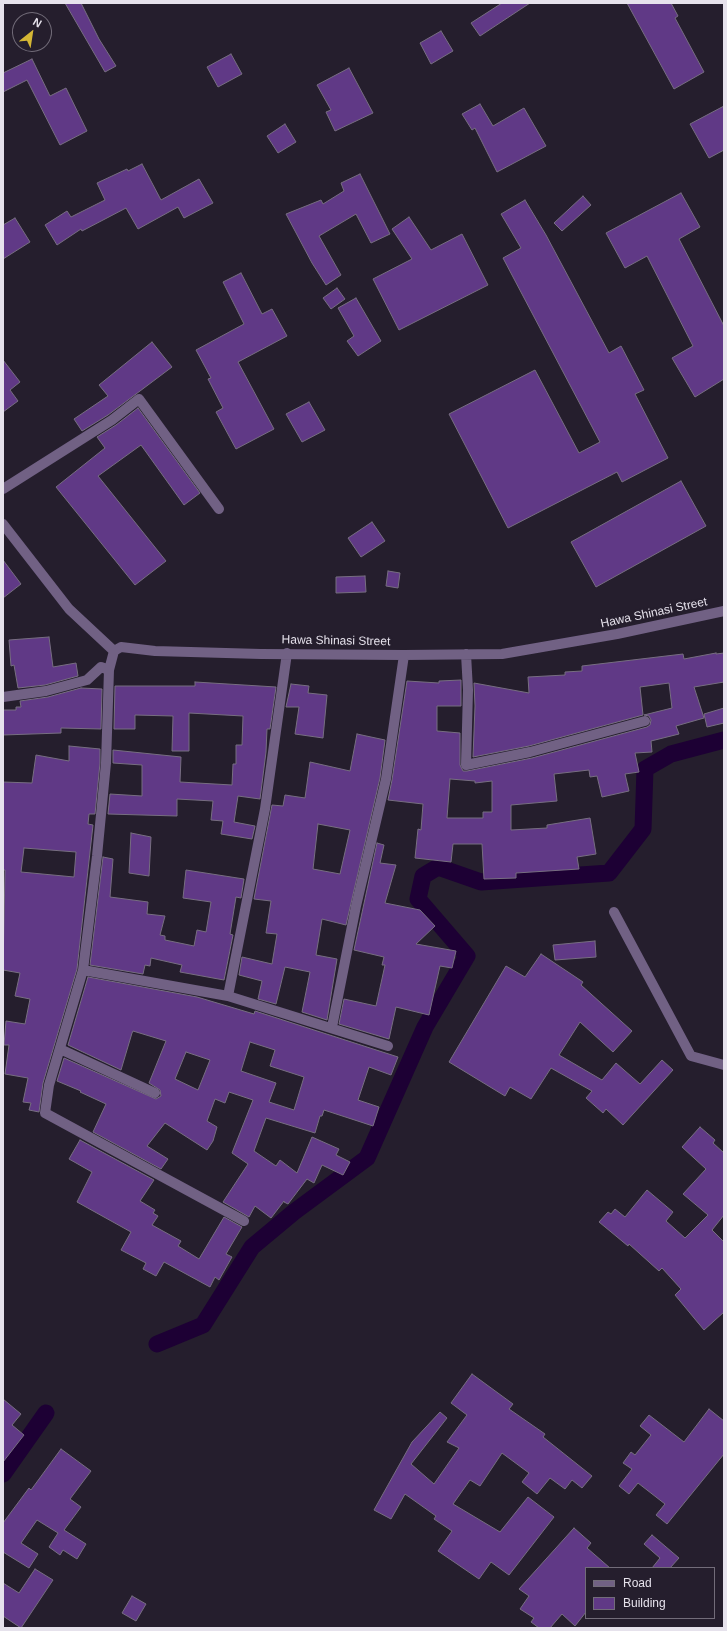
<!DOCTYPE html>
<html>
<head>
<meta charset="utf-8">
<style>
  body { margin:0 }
  #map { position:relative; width:727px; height:1631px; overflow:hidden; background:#251e2d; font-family:Arial,sans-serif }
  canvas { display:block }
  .frame { position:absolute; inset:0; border:4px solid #e6e2ec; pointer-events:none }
  .legend { position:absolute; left:585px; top:1567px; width:130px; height:52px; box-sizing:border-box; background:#251e2d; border:1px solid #726c79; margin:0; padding:5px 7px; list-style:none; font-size:12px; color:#e6e2ec }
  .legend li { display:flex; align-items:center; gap:8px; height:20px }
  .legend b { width:20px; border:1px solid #726c79 }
  .north { position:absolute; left:12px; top:12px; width:40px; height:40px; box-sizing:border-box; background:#251e2d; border:1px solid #726c79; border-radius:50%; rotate:30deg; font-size:11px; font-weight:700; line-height:16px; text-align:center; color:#e6e2ec }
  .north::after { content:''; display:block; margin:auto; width:14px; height:18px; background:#d4b635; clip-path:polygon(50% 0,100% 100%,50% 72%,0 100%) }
</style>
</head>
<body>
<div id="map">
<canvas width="727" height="1631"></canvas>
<div class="frame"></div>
<ul class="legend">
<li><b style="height:5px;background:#716184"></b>Road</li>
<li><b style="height:11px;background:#603986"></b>Building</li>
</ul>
<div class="north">N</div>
</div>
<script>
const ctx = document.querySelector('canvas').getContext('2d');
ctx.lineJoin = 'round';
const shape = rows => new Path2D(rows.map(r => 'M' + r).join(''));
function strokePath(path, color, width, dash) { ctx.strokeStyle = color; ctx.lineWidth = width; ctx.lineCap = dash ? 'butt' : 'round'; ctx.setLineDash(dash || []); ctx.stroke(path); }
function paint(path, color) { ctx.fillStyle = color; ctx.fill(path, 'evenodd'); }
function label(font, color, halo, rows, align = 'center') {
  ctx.font = font + ' Arial,sans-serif'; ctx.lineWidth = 4; ctx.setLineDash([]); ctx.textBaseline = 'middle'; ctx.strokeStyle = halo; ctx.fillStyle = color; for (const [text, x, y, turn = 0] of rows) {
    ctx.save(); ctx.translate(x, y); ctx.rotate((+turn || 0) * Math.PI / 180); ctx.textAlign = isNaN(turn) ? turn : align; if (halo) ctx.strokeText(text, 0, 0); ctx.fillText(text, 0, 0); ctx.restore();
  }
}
strokePath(shape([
  [157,1344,203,1325,252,1247,294,1212,367,1158,425,1027,467,956,418,899,423,876,438,867,481,882,609,873,643,829,645,769,671,754,724,740],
  [3,1474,46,1413]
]), '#1d0034', 17);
const building = shape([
  [65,3,81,3,99,39,116,66,105,72,65,3],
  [502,3,530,3,480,36,471,23,502,3],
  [627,3,671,3,678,16,675,18,704,72,674,89,627,3],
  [441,31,453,51,431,64,420,43,441,31],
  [231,54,242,74,218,87,207,67,231,54],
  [32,59,50,96,66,88,87,131,60,145,27,80,3,92,3,73,32,59],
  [349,68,373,113,335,131,326,112,331,110,317,85,349,68],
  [480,104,493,126,524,108,546,146,497,172,475,128,472,130,462,114,480,104],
  [724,106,724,150,709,158,690,124,724,106],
  [285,124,296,142,278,153,267,136,285,124],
  [142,164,161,200,199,179,213,203,184,218,178,207,138,229,126,208,82,231,81,229,57,245,45,225,67,211,71,217,105,200,97,183,127,169,128,171,142,164],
  [360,174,390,234,371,243,356,214,319,236,341,275,326,285,312,263,286,214,321,200,323,204,344,191,341,183,360,174],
  [681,193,700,227,679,239,724,326,724,379,695,397,672,358,693,346,647,256,625,268,606,233,681,193],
  [583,196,591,205,562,231,554,223,583,196],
  [525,200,546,235,609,353,621,346,644,390,635,394,668,458,622,482,617,472,508,528,449,414,535,370,579,453,600,442,503,258,521,248,501,214,525,200],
  [409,217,431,250,462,234,488,285,399,330,373,279,412,259,392,229,409,217],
  [15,218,30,242,3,259,3,225,15,218],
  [241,273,262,314,272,309,287,336,238,362,274,429,236,449,216,412,223,408,208,379,211,378,196,350,244,324,223,282,241,273],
  [337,288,345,299,331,309,323,298,337,288],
  [356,298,381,341,358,356,347,341,354,336,338,308,356,298],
  [152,342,172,367,108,415,82,431,74,419,108,396,99,385,152,342],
  [3,360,20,382,10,390,18,401,3,412,3,360],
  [309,402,325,430,302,442,286,414,309,402],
  [138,408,200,493,184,505,141,445,98,476,166,561,135,585,56,487,105,448,97,437,116,425,138,408],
  [681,481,706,526,596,587,571,542,681,481],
  [372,522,385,541,361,557,348,538,372,522],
  [3,560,21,584,3,598,3,560],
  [388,571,400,573,398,588,386,586,388,571],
  [365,576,366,592,336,593,336,577,365,576],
  [49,637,53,667,76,663,78,676,45,685,18,688,14,665,11,666,9,640,49,637],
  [716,653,716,654,724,653,724,682,694,687,704,718,676,726,679,734,651,741,652,752,635,753,639,772,625,774,629,791,602,797,597,776,590,777,589,770,554,774,557,801,511,805,511,830,547,828,547,825,590,818,596,854,577,857,579,869,516,873,516,878,484,879,482,844,453,844,451,862,415,858,418,829,421,830,423,804,388,800,392,780,407,681,439,683,439,681,461,680,461,706,437,706,437,731,460,733,460,765,463,771,467,771,532,758,647,727,650,725,651,720,649,716,644,715,672,708,669,683,640,687,643,715,529,746,473,757,475,706,474,683,529,693,528,677,565,675,565,672,582,671,582,666,683,654,684,659,716,653],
  [450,779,475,781,475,783,492,781,492,812,483,812,483,818,447,818,450,779],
  [195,682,276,687,270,729,267,729,266,752,260,799,238,796,234,822,255,826,252,839,221,834,223,821,211,820,213,801,177,799,177,816,108,814,110,794,142,796,142,765,113,763,113,750,181,757,180,782,232,785,233,764,236,764,236,745,242,745,243,716,189,713,189,751,172,751,173,716,135,715,135,729,114,729,115,686,195,686,195,682],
  [291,684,309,686,308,693,327,695,323,738,295,734,299,707,286,707,291,684],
  [81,688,102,689,101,729,61,728,61,733,3,735,3,710,16,710,16,707,21,707,20,701,48,697,81,688],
  [724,708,724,723,707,727,704,714,724,708],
  [357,734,385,740,380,778,346,925,322,919,316,955,337,959,327,1020,302,1012,310,972,285,967,276,1004,258,999,262,981,239,975,242,957,272,964,277,934,266,933,271,901,254,899,272,805,283,806,285,795,305,798,310,762,350,771,357,734],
  [318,824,350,830,340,874,313,869,318,824],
  [69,746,100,749,100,763,95,814,89,814,88,824,93,825,77,969,43,1083,39,1112,29,1110,31,1103,23,1102,28,1078,5,1074,9,1045,4,1045,6,1021,25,1024,30,999,15,996,20,973,3,970,5,870,3,870,3,782,32,783,36,755,69,761,69,746],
  [24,848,76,852,74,877,21,872,24,848],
  [131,833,151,837,149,876,129,873,131,833],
  [377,843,384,845,380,863,396,865,385,903,420,910,435,926,416,944,456,951,452,968,440,966,429,1015,396,1007,389,1039,339,1024,344,999,376,1006,385,965,382,965,384,957,354,950,377,843],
  [103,857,113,859,110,897,148,902,147,914,165,916,160,935,165,936,165,940,194,946,197,930,206,932,211,902,183,898,186,870,244,879,241,898,236,897,230,934,233,935,224,980,180,972,182,965,151,958,150,966,145,965,143,974,90,965,103,857],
  [595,941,596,957,555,960,553,945,595,941],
  [541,954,583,982,581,985,632,1031,613,1052,580,1022,559,1055,602,1080,616,1063,640,1084,662,1060,673,1070,623,1125,606,1109,603,1113,586,1098,592,1091,551,1068,531,1099,510,1087,505,1096,449,1062,506,966,525,977,541,954],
  [88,977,197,997,254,1014,255,1011,398,1057,391,1075,369,1067,358,1100,379,1107,373,1126,324,1110,322,1116,320,1116,315,1133,266,1118,254,1151,276,1166,280,1160,297,1173,312,1137,339,1149,336,1155,350,1162,343,1175,322,1165,314,1183,307,1179,288,1204,284,1202,284,1201,271,1218,255,1206,249,1217,223,1202,248,1164,232,1153,253,1100,229,1092,225,1103,215,1099,207,1121,217,1127,213,1141,207,1150,165,1123,147,1146,168,1159,161,1169,93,1132,106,1104,80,1092,81,1091,57,1081,64,1058,156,1099,161,1096,160,1090,149,1083,166,1041,133,1031,132,1033,121,1070,68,1045,88,977],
  [250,1042,275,1050,270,1066,304,1077,294,1110,269,1102,276,1083,241,1071,250,1042],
  [186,1052,210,1060,198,1090,175,1079,186,1052],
  [700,1127,715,1140,713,1143,724,1153,724,1215,712,1230,724,1242,724,1312,704,1330,675,1295,681,1289,662,1268,659,1271,629,1244,628,1246,599,1222,608,1212,611,1214,615,1209,625,1217,647,1190,673,1212,666,1221,685,1238,708,1215,683,1194,706,1169,682,1147,700,1127],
  [80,1140,154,1180,140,1201,155,1210,153,1213,158,1216,152,1225,181,1241,178,1246,199,1259,224,1217,242,1227,226,1254,232,1257,219,1280,215,1277,210,1287,164,1262,156,1276,143,1269,146,1263,121,1250,131,1232,77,1202,92,1172,69,1159,80,1140],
  [472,1374,513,1404,509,1409,545,1434,543,1437,592,1476,582,1488,572,1480,565,1489,550,1478,537,1494,522,1482,529,1473,502,1453,480,1486,470,1480,453,1504,500,1532,528,1497,554,1517,509,1575,491,1562,479,1579,438,1551,452,1531,434,1519,436,1516,405,1494,391,1519,374,1510,412,1442,440,1412,447,1418,411,1464,434,1484,459,1448,447,1442,467,1415,451,1403,472,1374],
  [3,1399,21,1414,12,1425,24,1435,3,1462,3,1399],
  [709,1409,724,1421,724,1454,667,1524,656,1515,665,1504,638,1483,629,1494,619,1486,632,1469,623,1463,631,1452,635,1455,651,1435,640,1426,649,1415,684,1442,709,1409],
  [61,1449,91,1471,70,1499,81,1507,64,1530,86,1544,77,1559,63,1550,60,1555,49,1547,58,1533,37,1520,21,1543,38,1554,29,1568,3,1552,3,1523,29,1488,31,1490,61,1449],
  [574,1528,591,1543,587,1548,610,1568,586,1568,586,1612,575,1626,562,1614,550,1628,539,1628,531,1622,534,1618,520,1609,529,1596,519,1589,574,1528],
  [652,1535,679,1558,670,1568,652,1568,660,1558,644,1544,652,1535],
  [35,1569,53,1580,21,1628,3,1616,3,1583,19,1593,35,1569],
  [132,1596,146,1604,136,1621,122,1613,132,1596]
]);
paint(building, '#603986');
strokePath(building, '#776e81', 1);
strokePath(shape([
  [3,489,112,420,139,399,219,509],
  [3,524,69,609,114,651,121,647,155,651,261,654,404,655,502,654,617,634,724,611],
  [466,654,468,690,466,765,530,752,645,721],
  [109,670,106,763,97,856,83,970,49,1085,45,1113,244,1221],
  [3,697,46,691,87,680,101,667,109,670,114,651],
  [614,912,691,1056,724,1065],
  [83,970,228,996,388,1046],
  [228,996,265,809,287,653],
  [332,1027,356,906,386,779,404,655],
  [60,1049,155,1093]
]), '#716184', 10);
label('12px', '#e6e2ec', '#251e2d', [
  ["Hawa Shinasi Street",654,613,-12],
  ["Hawa Shinasi Street",336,641,1]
]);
</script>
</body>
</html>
